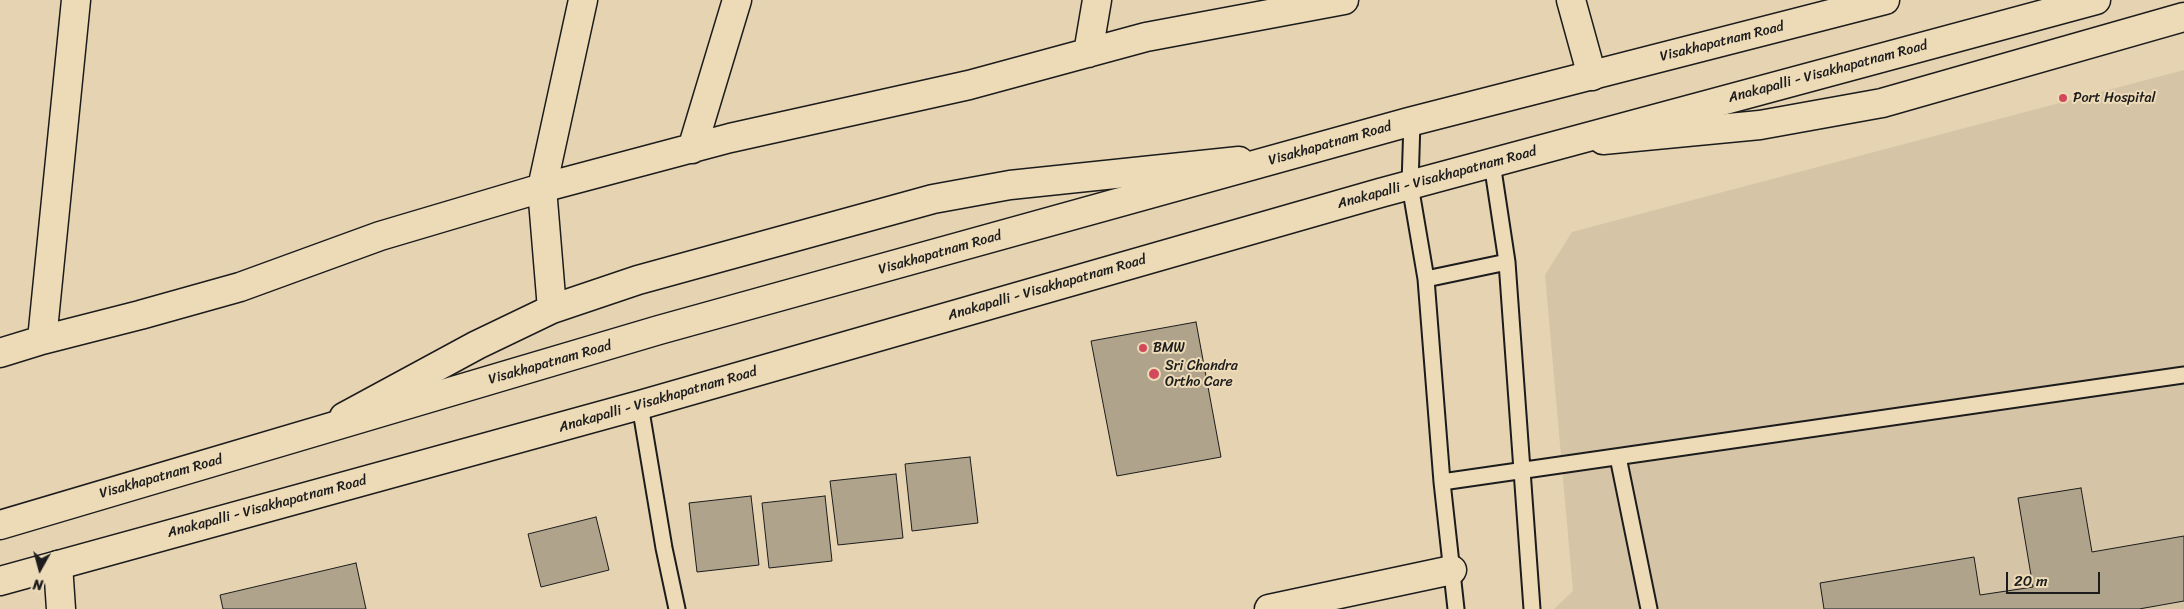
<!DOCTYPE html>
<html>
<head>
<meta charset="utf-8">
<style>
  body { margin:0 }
  #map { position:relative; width:2184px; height:609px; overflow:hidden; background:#e5d3b2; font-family:Sriracha,sans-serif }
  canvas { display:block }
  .north { position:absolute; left:15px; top:544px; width:50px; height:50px; -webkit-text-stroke:4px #eddbb8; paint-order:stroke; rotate:187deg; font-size:14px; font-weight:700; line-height:20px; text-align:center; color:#1c1c1c }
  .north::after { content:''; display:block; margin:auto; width:18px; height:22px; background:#1c1c1c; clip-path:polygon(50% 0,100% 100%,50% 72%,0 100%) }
  .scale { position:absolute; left:2006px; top:572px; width:94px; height:22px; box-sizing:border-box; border:2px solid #1c1c1c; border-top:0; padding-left:6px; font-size:15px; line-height:18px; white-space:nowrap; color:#1c1c1c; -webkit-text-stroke:4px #eddbb8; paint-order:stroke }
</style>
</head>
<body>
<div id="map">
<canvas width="2184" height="609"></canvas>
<div class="north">N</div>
<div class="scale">20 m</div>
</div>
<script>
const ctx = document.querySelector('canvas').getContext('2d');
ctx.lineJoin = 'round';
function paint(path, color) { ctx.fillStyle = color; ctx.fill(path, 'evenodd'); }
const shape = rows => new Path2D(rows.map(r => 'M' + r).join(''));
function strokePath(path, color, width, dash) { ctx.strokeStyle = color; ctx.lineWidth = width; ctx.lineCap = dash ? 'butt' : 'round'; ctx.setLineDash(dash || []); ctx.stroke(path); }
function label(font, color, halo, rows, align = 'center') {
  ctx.font = font + ' Sriracha,sans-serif'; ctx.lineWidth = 4; ctx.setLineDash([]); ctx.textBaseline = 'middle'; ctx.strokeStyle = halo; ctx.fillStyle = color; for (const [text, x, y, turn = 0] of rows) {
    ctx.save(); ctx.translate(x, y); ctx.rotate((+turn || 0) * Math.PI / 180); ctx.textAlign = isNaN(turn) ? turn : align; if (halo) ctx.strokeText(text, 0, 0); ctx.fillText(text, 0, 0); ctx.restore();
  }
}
paint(shape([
  [2184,70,2184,609,1554,609,1573,591,1545,275,1572,232]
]), '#d5c5a6');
const building = shape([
  [1196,322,1221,457,1117,476,1091,341,1196,322],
  [970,457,978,523,912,531,905,464,970,457],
  [896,474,903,538,838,545,830,481,896,474],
  [2081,488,2092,552,2184,536,2184,601,2139,609,1824,609,1820,583,1974,557,1980,595,2033,587,2018,498,2081,488],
  [751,496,759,565,697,572,689,503,751,496],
  [825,496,832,561,769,568,762,503,825,496],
  [596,517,609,570,541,587,528,534,596,517],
  [356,563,366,609,223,609,220,595,356,563]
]);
paint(building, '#b0a38b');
strokePath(building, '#1c1c1c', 1);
const service = shape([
  [1412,121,1410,185,1426,279,1442,482,1456,609],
  [1492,163,1507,262,1532,609],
  [1426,279,1507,262],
  [640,405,664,548,677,609],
  [1618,457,1649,609],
  [1442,482,2184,375]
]);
const minor = shape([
  [1571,0,1592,76],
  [1088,53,1097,0],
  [1603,140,1760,125,1882,103,2184,17],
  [692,149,737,0],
  [552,309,542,188,583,0],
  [42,340,140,315,240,287,380,236,542,188,730,138,969,85,1146,37,1344,0],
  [0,353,42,340,76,0],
  [344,417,477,345,552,309,638,280,933,199,1010,185,1239,161],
  [58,565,61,609],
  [1269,609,1452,570]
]);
const primary = shape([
  [0,525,659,330,1409,122,1885,0],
  [0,581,640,405,1380,193,2096,0]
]);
strokePath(service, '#1c1c1c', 19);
strokePath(minor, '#1c1c1c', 31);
strokePath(primary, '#1c1c1c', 31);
strokePath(service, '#eddbb8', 15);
strokePath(minor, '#eddbb8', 28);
strokePath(primary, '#eddbb8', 28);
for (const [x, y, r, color] of [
  [2063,98,5,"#d1495b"],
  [1143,348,5,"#d1495b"],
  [1154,374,6,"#d1495b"]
]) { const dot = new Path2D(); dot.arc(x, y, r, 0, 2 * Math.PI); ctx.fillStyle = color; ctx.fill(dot); strokePath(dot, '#eddbb8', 2); }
label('14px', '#1c1c1c', '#eddbb8', [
  ["Visakhapatnam Road",1722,42,-14],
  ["Anakapalli - Visakhapatnam Road",1828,72,-15],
  ["Visakhapatnam Road",1330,144,-16],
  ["Anakapalli - Visakhapatnam Road",1437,178,-15],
  ["Visakhapatnam Road",940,253,-16],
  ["Anakapalli - Visakhapatnam Road",1047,288,-16],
  ["Visakhapatnam Road",550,363,-16],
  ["Anakapalli - Visakhapatnam Road",658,400,-16],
  ["Visakhapatnam Road",161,477,-16],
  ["Anakapalli - Visakhapatnam Road",267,507,-15]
]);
label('14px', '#1c1c1c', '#eddbb8', [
  ["Port Hospital",2073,98],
  ["BMW",1153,348],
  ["Sri Chandra",1165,366],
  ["Ortho Care",1165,382]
], 'left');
</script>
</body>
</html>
